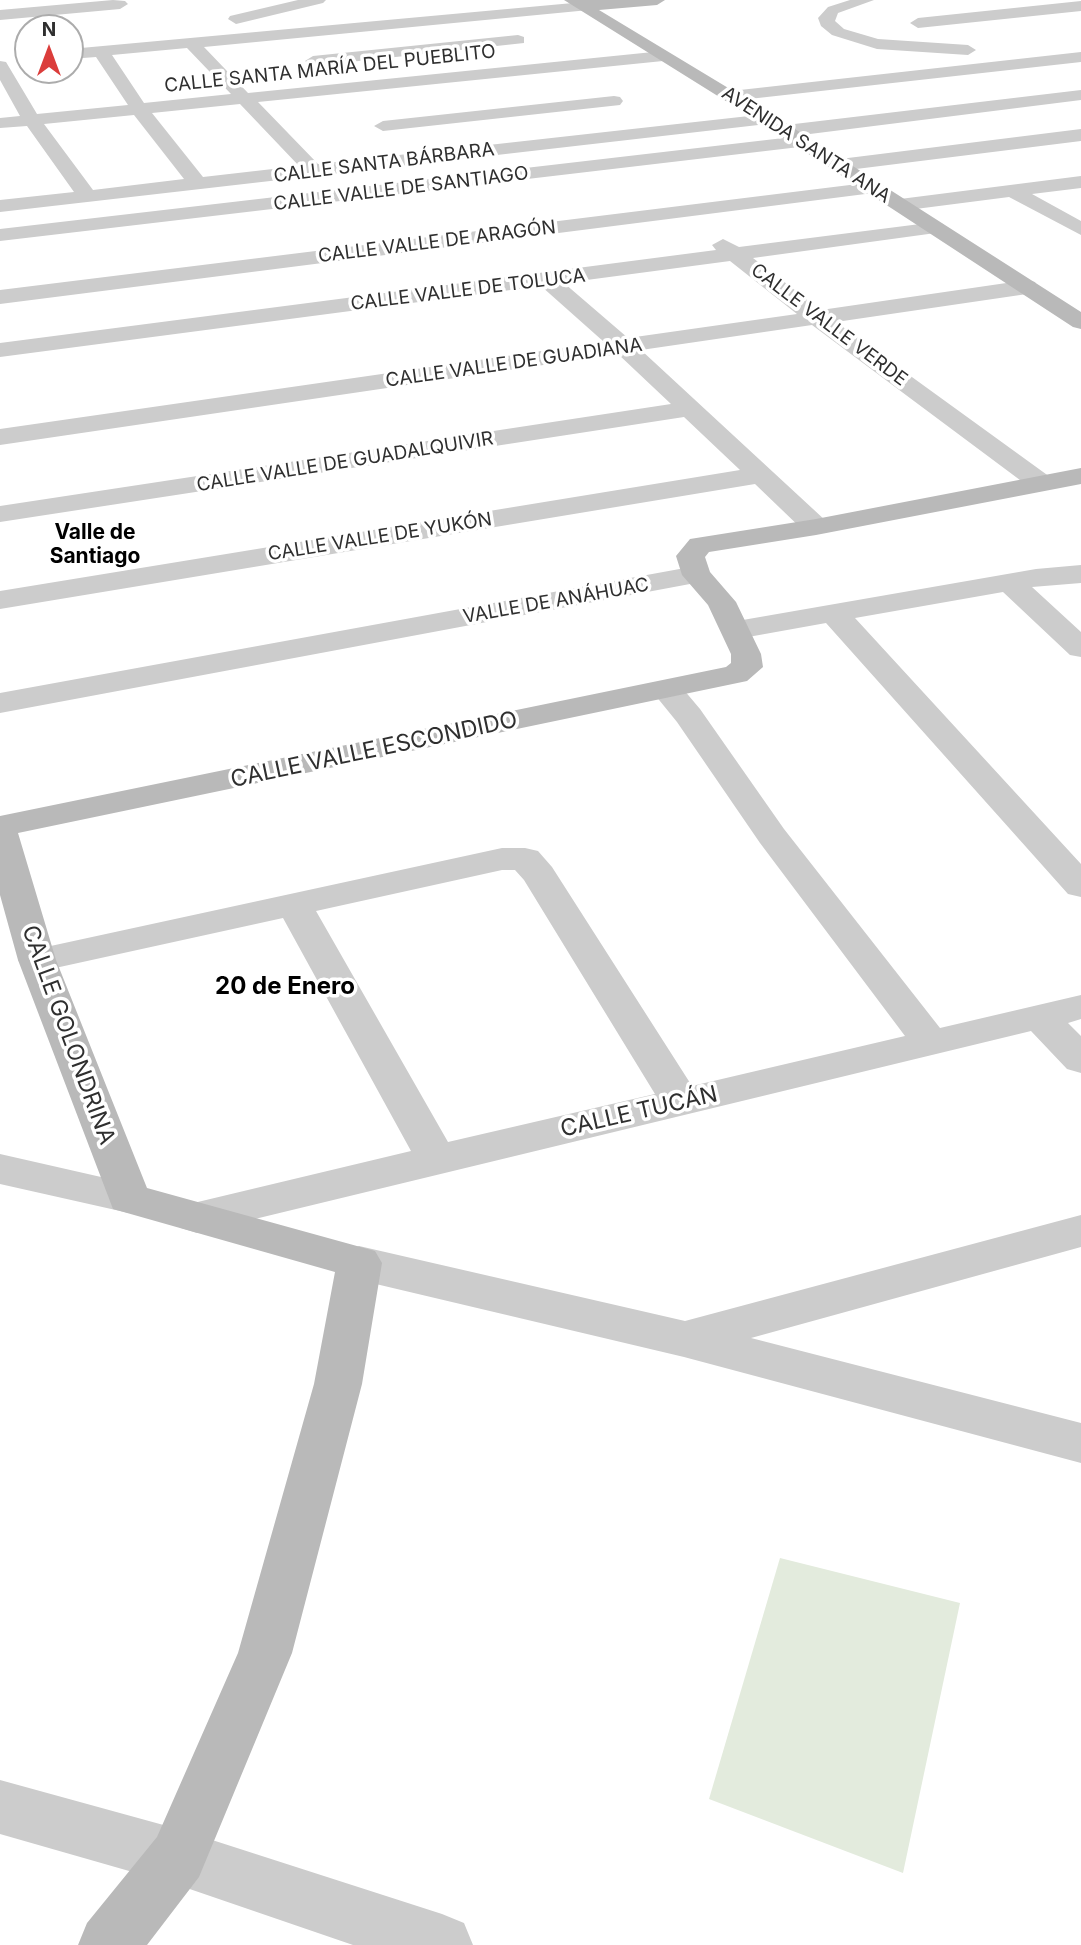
<!DOCTYPE html>
<html>
<head>
<meta charset="utf-8">
<style>
  body { margin:0 }
  #map { position:relative; width:1081px; height:1945px; overflow:hidden; background:#fff; font-family:Inter,sans-serif }
  canvas { display:block }
  .north { position:absolute; left:14px; top:14px; width:70px; height:70px; box-sizing:border-box; background:#fff; border:2px solid #acacac; border-radius:50%; rotate:0deg; font-size:19px; font-weight:700; line-height:28px; text-align:center; color:#2f2f2f }
  .north::after { content:''; display:block; margin:auto; width:24px; height:32px; background:#db3d3b; clip-path:polygon(50% 0,100% 100%,50% 72%,0 100%) }
</style>
</head>
<body>
<div id="map">
<canvas width="1081" height="1945"></canvas>
<div class="north">N</div>
</div>
<script>
const ctx = document.querySelector('canvas').getContext('2d');
ctx.lineJoin = 'round';
function paint(path, color) { ctx.fillStyle = color; ctx.fill(path, 'evenodd'); }
const shape = rows => new Path2D(rows.map(r => 'M' + r).join(''));
function label(font, color, halo, rows, align = 'center') {
  ctx.font = font + ' Inter,sans-serif'; ctx.lineWidth = 7; ctx.setLineDash([]); ctx.textBaseline = 'middle'; ctx.strokeStyle = halo; ctx.fillStyle = color; for (const [text, x, y, turn = 0] of rows) {
    ctx.save(); ctx.translate(x, y); ctx.rotate((+turn || 0) * Math.PI / 180); ctx.textAlign = isNaN(turn) ? turn : align; if (halo) ctx.strokeText(text, 0, 0); ctx.fillText(text, 0, 0); ctx.restore();
  }
}
paint(shape([
  [780,1558,960,1603,903,1873,709,1799]
]), '#e3ebdd');
paint(shape([
  [113,0,125,1,128,4,120,9,0,20,0,10,113,0],
  [298,0,326,0,323,3,236,24,228,19,230,16,298,0],
  [850,0,874,0,838,13,835,21,844,29,878,39,968,45,976,50,968,55,877,49,832,35,821,26,818,18,828,7,850,0],
  [1081,1,1081,11,918,28,910,23,918,18,1081,1],
  [584,2,592,7,589,10,204,47,248,93,663,51,671,56,663,61,258,102,318,164,767,114,776,119,767,124,0,212,0,200,74,192,27,126,0,128,0,118,20,116,0,80,0,61,6,62,37,114,128,105,96,57,70,59,70,49,584,2],
  [187,48,231,94,144,103,112,55,187,48],
  [240,104,299,166,203,177,152,113,240,104],
  [134,115,184,179,93,190,44,124,134,115],
  [518,35,524,37,524,43,313,66,305,61,313,56,518,35],
  [1081,52,1081,62,731,101,722,96,731,91,1081,52],
  [1081,90,1081,100,786,137,777,131,786,125,1081,90],
  [614,96,620,97,623,101,620,105,383,131,374,126,383,121,614,96],
  [1081,129,1081,141,840,171,830,165,840,159,1081,129],
  [801,136,810,142,808,146,0,241,0,229,801,136],
  [1081,176,1081,188,1032,194,1081,221,1081,235,1009,197,900,211,890,205,900,199,1081,176],
  [874,182,881,184,884,188,881,192,0,304,0,290,874,182],
  [936,222,943,224,946,228,943,232,753,258,821,310,1027,280,1035,282,1038,287,1027,294,836,322,1050,477,1054,483,1050,489,1032,489,812,325,641,350,826,521,830,527,826,533,806,533,755,484,0,609,0,591,740,470,684,417,0,522,0,506,671,404,618,354,0,445,0,429,604,342,541,286,0,357,0,343,716,250,712,245,723,239,739,247,936,222],
  [730,261,797,314,628,338,564,283,730,261],
  [1081,565,1081,583,1032,587,1081,632,1081,657,1070,655,1003,592,855,618,1081,864,1081,897,1068,894,826,623,737,639,726,636,722,630,726,624,737,621,1036,569,1081,565],
  [696,566,706,569,710,575,706,581,0,713,0,693,696,566],
  [667,680,678,683,700,709,784,829,940,1028,1081,995,1081,1019,1068,1023,1081,1036,1081,1073,1067,1069,1031,1031,197,1233,181,1228,175,1217,181,1206,411,1151,283,918,37,972,23,968,18,960,23,952,502,848,525,848,538,851,552,867,692,1086,905,1036,760,843,677,722,651,690,656,683,667,680],
  [502,870,515,870,524,880,655,1094,448,1142,316,911,502,870],
  [0,1154,145,1187,151,1198,145,1209,129,1213,0,1184,0,1154],
  [1081,1215,1081,1247,751,1338,1081,1423,1081,1463,684,1357,359,1280,343,1275,336,1263,343,1251,359,1246,685,1321,1081,1215],
  [0,1780,178,1829,442,1914,464,1923,473,1945,353,1945,178,1885,0,1834,0,1780]
]), '#ccc');
paint(shape([
  [564,0,665,0,657,5,599,10,773,115,1081,312,1081,329,1073,327,761,123,564,0],
  [1081,468,1081,484,816,535,709,552,705,557,710,572,736,602,761,654,763,667,747,681,18,833,56,960,147,1188,375,1251,382,1263,362,1384,292,1653,199,1877,147,1945,78,1945,87,1923,157,1837,238,1653,314,1384,335,1272,113,1209,18,960,0,895,0,816,726,667,731,663,731,654,708,605,682,575,676,556,690,539,816,519,1081,468]
]), '#b9b9b9');
label('19px', '#2f2f2f', '#fff', [
  ["CALLE SANTA MARÍA DEL PUEBLITO",330,69,-6],
  ["AVENIDA SANTA ANA",806,145,33],
  ["CALLE SANTA BÁRBARA",384,163,-7],
  ["CALLE VALLE DE SANTIAGO",401,189,-7],
  ["CALLE VALLE DE ARAGÓN",437,242,-7],
  ["CALLE VALLE DE TOLUCA",468,290,-7],
  ["CALLE VALLE VERDE",829,325,37],
  ["CALLE VALLE DE GUADIANA",514,363,-8],
  ["CALLE VALLE DE GUADALQUIVIR",345,462,-9],
  ["CALLE VALLE DE YUKÓN",380,537,-9],
  ["VALLE DE ANÁHUAC",556,601,-10]
]);
label('bold 21px', '#000', '#fff', [
  ["Valle de",95,533],
  ["Santiago",95,557]
]);
label('23px', '#2f2f2f', '#fff', [
  ["CALLE VALLE ESCONDIDO",374,750,-12],
  ["CALLE GOLONDRINA",68,1035,70],
  ["CALLE TUCÁN",639,1112,-13]
]);
label('bold 24px', '#000', '#fff', [
  ["20 de Enero",285,987]
]);
</script>
</body>
</html>
